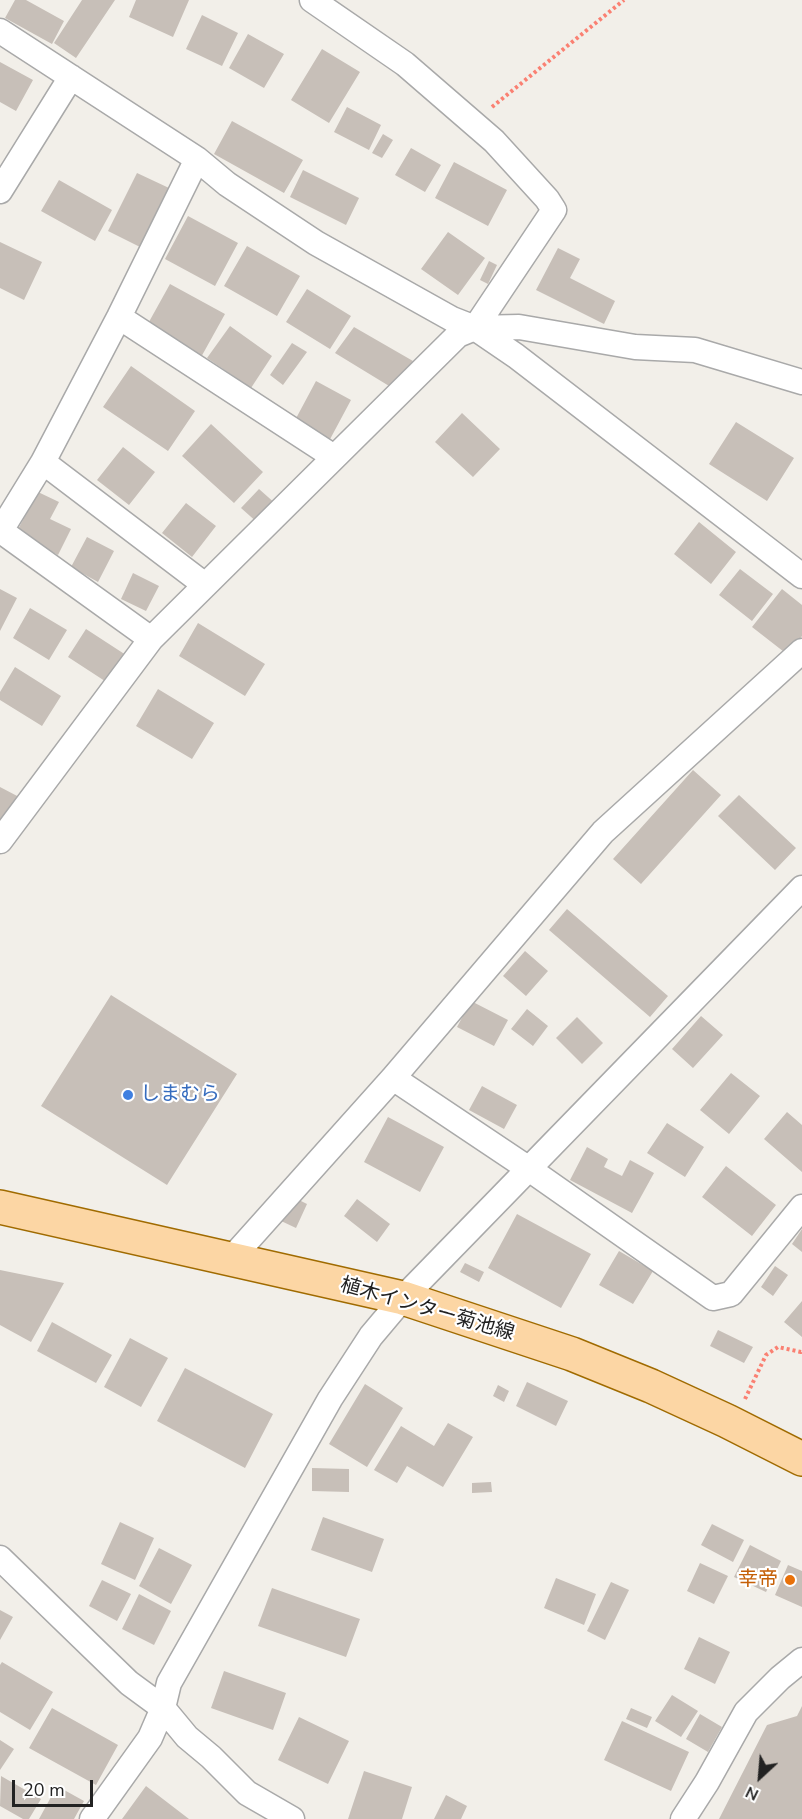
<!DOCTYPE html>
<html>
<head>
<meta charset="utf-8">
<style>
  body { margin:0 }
  #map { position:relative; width:802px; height:1819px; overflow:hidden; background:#f2efe9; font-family:"Nunito Sans",sans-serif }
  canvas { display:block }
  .north { position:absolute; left:730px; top:1747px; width:60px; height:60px; -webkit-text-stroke:4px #fff; paint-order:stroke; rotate:206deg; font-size:16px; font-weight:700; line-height:24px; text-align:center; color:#222 }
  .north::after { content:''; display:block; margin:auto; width:21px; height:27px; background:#222; clip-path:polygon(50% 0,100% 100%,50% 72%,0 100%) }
  .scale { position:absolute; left:12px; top:1780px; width:81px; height:27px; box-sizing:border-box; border:3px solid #222; border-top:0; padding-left:8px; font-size:18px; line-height:21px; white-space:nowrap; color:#222; -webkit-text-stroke:4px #fff; paint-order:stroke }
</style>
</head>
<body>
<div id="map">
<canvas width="802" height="1819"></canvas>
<div class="north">N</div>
<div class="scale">20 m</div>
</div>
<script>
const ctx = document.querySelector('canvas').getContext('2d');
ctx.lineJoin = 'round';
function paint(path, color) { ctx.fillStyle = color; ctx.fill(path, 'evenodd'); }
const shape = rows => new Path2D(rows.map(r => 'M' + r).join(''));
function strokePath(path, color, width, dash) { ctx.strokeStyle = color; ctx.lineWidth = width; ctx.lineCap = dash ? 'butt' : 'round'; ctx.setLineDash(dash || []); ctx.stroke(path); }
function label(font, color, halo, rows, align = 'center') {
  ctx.font = font + ' "Nunito Sans","Noto Sans JP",sans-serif'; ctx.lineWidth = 4.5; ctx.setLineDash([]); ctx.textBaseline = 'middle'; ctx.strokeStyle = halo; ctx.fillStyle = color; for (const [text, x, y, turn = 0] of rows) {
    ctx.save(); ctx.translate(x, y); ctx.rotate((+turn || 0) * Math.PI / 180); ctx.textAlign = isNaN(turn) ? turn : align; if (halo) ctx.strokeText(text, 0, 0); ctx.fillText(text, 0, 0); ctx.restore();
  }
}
paint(shape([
  [15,0,26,0,64,21,52,44,5,18],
  [82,0,115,0,76,58,54,43],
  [136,0,189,0,173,37,129,17],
  [202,15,238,33,222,66,186,49],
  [248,34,284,54,264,88,229,68],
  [322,49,360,72,329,123,291,100],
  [0,62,33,80,16,111,0,102],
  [347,107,381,125,369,150,334,132],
  [232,121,303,160,284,193,214,154],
  [383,134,393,140,382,158,372,153],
  [411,148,441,165,425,192,395,175],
  [454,162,507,190,488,226,435,198],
  [303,170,359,198,346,225,290,197],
  [137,173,169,188,140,247,108,231],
  [59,180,112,210,95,241,41,211],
  [188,216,238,243,215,286,165,259],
  [448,232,485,258,458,295,421,269],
  [0,242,42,262,24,300,0,288],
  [247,246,300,276,277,316,224,286],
  [558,248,580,259,570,278,615,301,604,324,536,290],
  [489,261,497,265,488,284,480,280],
  [170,284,225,314,200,359,145,329],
  [307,289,351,316,330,349,286,322],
  [230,326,272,356,251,388,207,358],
  [354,327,413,361,394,389,335,353],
  [292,343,307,352,283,385,270,375],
  [131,366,195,411,168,451,103,407],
  [316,381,351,400,328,443,293,424],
  [462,413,500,449,473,477,435,442],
  [736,422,794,458,767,501,709,464],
  [211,424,263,472,234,503,182,456],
  [123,447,155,472,129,505,97,480],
  [259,489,277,505,259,524,241,508],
  [38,492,59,502,50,519,71,529,58,555,16,533],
  [186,503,216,526,192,557,162,533],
  [699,522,736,552,711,584,674,554],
  [87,537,114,551,98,582,71,567],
  [740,569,773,594,752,621,719,595],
  [133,573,159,586,146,611,121,599],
  [0,589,17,598,0,631],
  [782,589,802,605,802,636,788,655,752,627],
  [30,608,67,630,49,660,13,638],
  [198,623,265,664,245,696,179,656],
  [86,629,129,657,111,685,68,657],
  [15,667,61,696,42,726,0,700,0,692],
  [158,689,214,723,192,759,136,726],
  [693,770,721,795,641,884,613,859],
  [0,787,21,798,0,823],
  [739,795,796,848,775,870,718,816],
  [567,909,668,996,650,1017,549,930],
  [525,951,548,971,526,996,503,976],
  [111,995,237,1074,167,1185,41,1106],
  [471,1001,508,1020,494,1046,457,1027],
  [527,1009,548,1026,533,1046,511,1029],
  [701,1016,723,1035,693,1068,672,1049],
  [577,1017,603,1043,582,1064,556,1038],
  [731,1073,760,1096,729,1134,700,1110],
  [482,1086,517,1105,504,1129,469,1110],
  [787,1112,802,1125,802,1172,764,1139],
  [388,1117,444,1147,420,1192,364,1162],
  [667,1123,704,1147,685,1177,647,1153],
  [587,1147,608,1159,604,1167,622,1176,630,1160,654,1173,632,1213,570,1180],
  [726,1166,776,1205,752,1236,702,1197],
  [291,1196,307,1204,296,1228,279,1220],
  [357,1199,390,1224,377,1242,344,1216],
  [517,1214,591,1254,561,1308,488,1268],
  [802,1229,802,1252,792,1244],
  [619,1251,653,1271,633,1304,599,1285],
  [465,1263,484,1272,479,1282,460,1272],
  [775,1266,788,1275,773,1296,761,1287],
  [0,1270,64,1283,31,1342,0,1325],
  [802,1301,802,1337,784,1322],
  [52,1322,112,1355,96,1383,37,1351],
  [718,1330,753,1347,744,1363,710,1346],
  [130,1338,168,1358,141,1407,104,1387],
  [185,1368,273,1414,245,1468,157,1421],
  [527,1382,568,1401,556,1426,516,1406],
  [365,1384,403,1408,367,1467,329,1444],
  [498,1385,509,1391,504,1402,493,1396],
  [448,1423,473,1437,443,1487,407,1466,397,1483,374,1470,401,1426,434,1446],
  [312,1468,349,1469,349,1492,312,1491],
  [491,1482,492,1492,472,1493,472,1483],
  [323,1517,384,1539,372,1572,311,1550],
  [120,1522,154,1538,135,1580,101,1564],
  [712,1524,744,1540,733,1562,701,1545],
  [750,1545,781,1561,766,1592,734,1577],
  [159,1548,192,1565,171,1604,139,1586],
  [700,1563,728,1576,714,1604,687,1591],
  [788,1565,802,1571,802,1607,775,1595],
  [556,1578,596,1594,584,1625,544,1608],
  [102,1580,131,1594,117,1621,89,1606],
  [611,1582,629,1590,605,1640,587,1631],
  [272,1588,360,1619,346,1657,258,1626],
  [139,1594,171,1611,154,1645,122,1629],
  [0,1610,13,1617,0,1640],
  [699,1637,730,1652,715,1684,684,1669],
  [2,1662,53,1692,30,1730,0,1712,0,1665],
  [224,1671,286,1693,273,1730,211,1708],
  [672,1695,698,1711,681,1737,655,1721],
  [802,1706,802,1819,719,1819,767,1725,797,1716],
  [52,1708,118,1745,96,1785,29,1748],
  [631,1708,652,1717,647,1728,626,1719],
  [700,1714,722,1727,708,1752,686,1739],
  [299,1717,349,1741,328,1784,278,1760],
  [622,1721,689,1752,671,1791,604,1760],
  [0,1740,14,1749,0,1770],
  [364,1771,412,1787,402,1819,348,1819],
  [1,1776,41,1799,29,1819,23,1819,0,1806],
  [57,1786,84,1801,74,1819,39,1819],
  [146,1786,189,1819,122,1819],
  [446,1795,467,1806,461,1819,434,1819]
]), '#c7bfb8');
const minor = shape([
  [312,0,405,64,494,141,547,199,554,210,475,328],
  [0,31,197,159,227,184,316,243,452,319,475,328,516,356,802,576],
  [0,191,71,77],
  [119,317,334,457],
  [43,462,205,585],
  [1,531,151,639],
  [0,532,43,462,119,317,197,159],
  [0,841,151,639,458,335,475,328,519,327,635,347,695,350,802,382],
  [393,1078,529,1169,713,1298,731,1294,802,1207],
  [231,1259,393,1078,603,832,802,651],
  [0,1558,129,1683,163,1708,187,1737,211,1757,247,1793,292,1819],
  [92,1819,150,1738,163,1708,169,1683,330,1399,371,1336,403,1298,802,888],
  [683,1819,707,1782,746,1712,780,1678,802,1660]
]);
const primary = shape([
  [0,1207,403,1298,572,1354,651,1386,727,1421,802,1459]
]);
strokePath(minor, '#a9a9a9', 27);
strokePath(primary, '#a06b00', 36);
strokePath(shape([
  [492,107,624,0],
  [745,1399,766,1355,778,1347,801,1352,802,1351]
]), '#fa8072', 4, [3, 3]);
strokePath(minor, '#fff', 24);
strokePath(primary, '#fcd6a4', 33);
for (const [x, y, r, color] of [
  [128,1095,6,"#3f7fe0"],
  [790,1580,6,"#e8710a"]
]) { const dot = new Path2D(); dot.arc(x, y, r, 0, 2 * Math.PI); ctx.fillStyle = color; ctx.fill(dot); strokePath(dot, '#fff', 2); }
label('20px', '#366cbe', '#fff', [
  ["しまむら",140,1095]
], 'left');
label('20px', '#222', '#fff', [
  ["植木インター菊池線",427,1310,16]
]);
label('20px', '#c56008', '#fff', [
  ["幸帝",778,1580]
], 'right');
</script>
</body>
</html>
